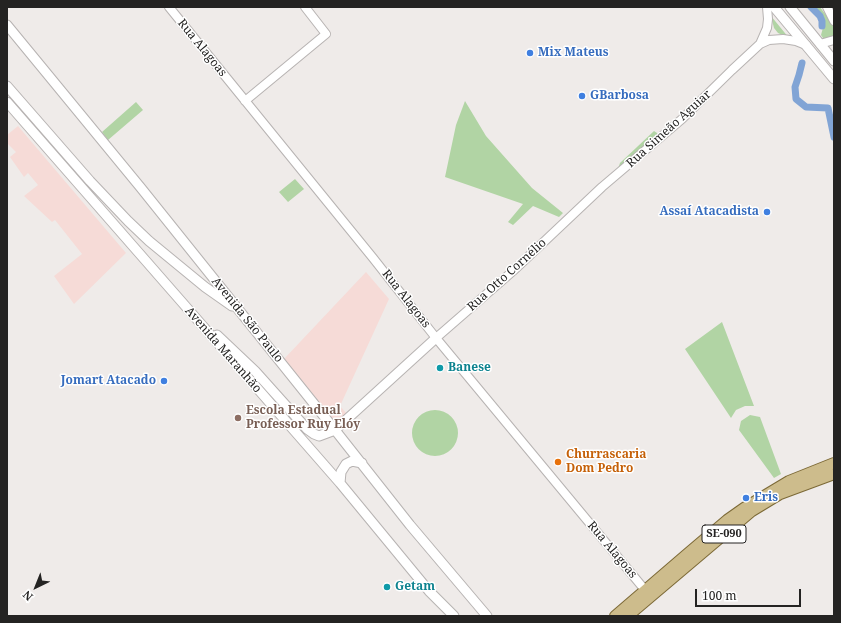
<!DOCTYPE html>
<html>
<head>
<meta charset="utf-8">
<style>
  body { margin:0 }
  #map { position:relative; width:841px; height:623px; overflow:hidden; background:#efebe9; font-family:"Noto Serif",serif }
  canvas { display:block }
  .frame { position:absolute; inset:0; border:8px solid #242322; pointer-events:none }
  .north { position:absolute; left:16px; top:567px; width:40px; height:40px; -webkit-text-stroke:3px #fff; paint-order:stroke; rotate:223deg; font-size:11px; font-weight:700; line-height:16px; text-align:center; color:#242322 }
  .north::after { content:''; display:block; margin:auto; width:14px; height:18px; background:#242322; clip-path:polygon(50% 0,100% 100%,50% 72%,0 100%) }
  .scale { position:absolute; left:695px; top:589px; width:106px; height:18px; box-sizing:border-box; border:2px solid #242322; border-top:0; padding-left:5px; font-size:12px; line-height:14px; white-space:nowrap; color:#242322; -webkit-text-stroke:3px #fff; paint-order:stroke }
</style>
</head>
<body>
<div id="map">
<canvas width="841" height="623"></canvas>
<div class="frame"></div>
<div class="north">N</div>
<div class="scale">100 m</div>
</div>
<script>
const ctx = document.querySelector('canvas').getContext('2d');
ctx.lineJoin = 'round';
function paint(path, color) { ctx.fillStyle = color; ctx.fill(path, 'evenodd'); }
const shape = rows => new Path2D(rows.map(r => 'M' + r).join(''));
function strokePath(path, color, width, dash) { ctx.strokeStyle = color; ctx.lineWidth = width; ctx.lineCap = dash ? 'butt' : 'round'; ctx.setLineDash(dash || []); ctx.stroke(path); }
function label(font, color, halo, rows, align = 'center') {
  ctx.font = font + ' "Noto Serif",serif'; ctx.lineWidth = 3; ctx.setLineDash([]); ctx.textBaseline = 'middle'; ctx.strokeStyle = halo; ctx.fillStyle = color; for (const [text, x, y, turn = 0] of rows) {
    ctx.save(); ctx.translate(x, y); ctx.rotate((+turn || 0) * Math.PI / 180); ctx.textAlign = isNaN(turn) ? turn : align; if (halo) ctx.strokeText(text, 0, 0); ctx.fillText(text, 0, 0); ctx.restore();
  }
}
paint(shape([
  [18,126,126,253,74,304,54,276,82,254,55,220,52,222,24,196,38,185,28,173,24,177,10,157,16,152,7,143,7,135],
  [366,272,389,299,340,406,347,414,337,424,284,359]
]), '#f6dbd7');
paint(shape([
  [815,7,820,7,834,26,834,40,825,41,821,35,824,24,824,17],
  [771,16,789,38,778,33,774,28],
  [465,101,486,136,532,188,563,213,559,217,533,206,513,225,508,222,523,204,445,177,456,125],
  [136,102,143,110,108,140,102,132],
  [654,131,660,135,617,172,620,163],
  [295,179,304,189,288,202,279,192],
  [722,322,754,406,745,406,736,410,731,418,685,349],
  '412 433a23 23 0 1 1 46 0a23 23 0 1 1-46 0Z',
  [750,415,760,417,781,474,774,478,739,430,741,421]
]), '#b1d4a4');
strokePath(shape([
  [811,7,820,16,822,21,822,26],
  [802,63,799,75,795,87,796,99,806,107,828,108,834,137]
]), '#81a4d5', 7);
const tertiary = shape([
  [169,7,373,258,436,338,645,590],
  [827,7,834,21],
  [760,44,767,28,768,19,767,7],
  [820,44,834,40],
  [245,101,326,34,305,7],
  [436,338,513,271,602,187,682,119,732,70,760,44,769,40,783,39,796,41,806,45]
]);
const secondary = shape([
  [774,7,834,79],
  [790,7,834,61],
  [7,25,141,188,335,430,410,525,487,616],
  [7,86,90,181,128,221,149,241,205,287,232,306],
  [7,102,340,483,429,591,454,616],
  [217,335,255,371,307,429,314,434,319,436,335,430,436,338],
  [340,483,341,472,346,464,352,461,362,463]
]);
const primary = shape([
  [615,616,687,554,727,520,744,508,789,481,834,463],
  [628,616,752,511,780,494,834,474]
]);
strokePath(tertiary, '#b7b3b2', 10);
strokePath(secondary, '#b7b3b2', 11);
strokePath(primary, '#7c6936', 12);
strokePath(tertiary, '#fff', 8);
strokePath(secondary, '#fff', 9);
strokePath(primary, '#cdbc8c', 10);
for (const [x, y, r, color] of [
  [530,53,4,"#3f7fe0"],
  [582,96,4,"#3f7fe0"],
  [767,212,4,"#3f7fe0"],
  [440,368,4,"#0f9aa8"],
  [164,381,4,"#3f7fe0"],
  [238,418,4,"#8d6e63"],
  [558,462,4,"#e8710a"],
  [746,498,4,"#3f7fe0"],
  [387,587,4,"#0f9aa8"]
]) { const dot = new Path2D(); dot.arc(x, y, r, 0, 2 * Math.PI); ctx.fillStyle = color; ctx.fill(dot); strokePath(dot, '#fff', 1.5); }
for (const [x, y, w] of [
  [724,534,44]
]) { const box = new Path2D(); box.roundRect(x - w / 2, y - 9, w, 18, 3); ctx.fillStyle = '#fff'; ctx.fill(box); strokePath(box, '#242322', 1); }
label('bold 11px', '#242322', null, [
  ["SE-090",724,534]
]);
label('12px', '#242322', '#fff', [
  ["Rua Alagoas",202,48,51],
  ["Rua Simeão Aguiar",669,129,-42],
  ["Rua Otto Cornélio",507,275,-42],
  ["Rua Alagoas",406,299,52],
  ["Avenida São Paulo",247,320,51],
  ["Avenida Maranhão",223,350,49],
  ["Rua Alagoas",612,550,50]
]);
label('bold 12px', '#366cbe', '#fff', [
  ["Mix Mateus",538,53],
  ["GBarbosa",590,96],
  ["Assaí Atacadista",759,212,"right"],
  ["Jomart Atacado",156,381,"right"],
  ["Eris",754,498]
], 'left');
label('bold 12px', '#0d838f', '#fff', [
  ["Banese",448,368],
  ["Getam",395,587]
], 'left');
label('bold 12px', '#785e54', '#fff', [
  ["Escola Estadual",246,411],
  ["Professor Ruy Elóy",246,425]
], 'left');
label('bold 12px', '#c56008', '#fff', [
  ["Churrascaria",566,455],
  ["Dom Pedro",566,469]
], 'left');
</script>
</body>
</html>
